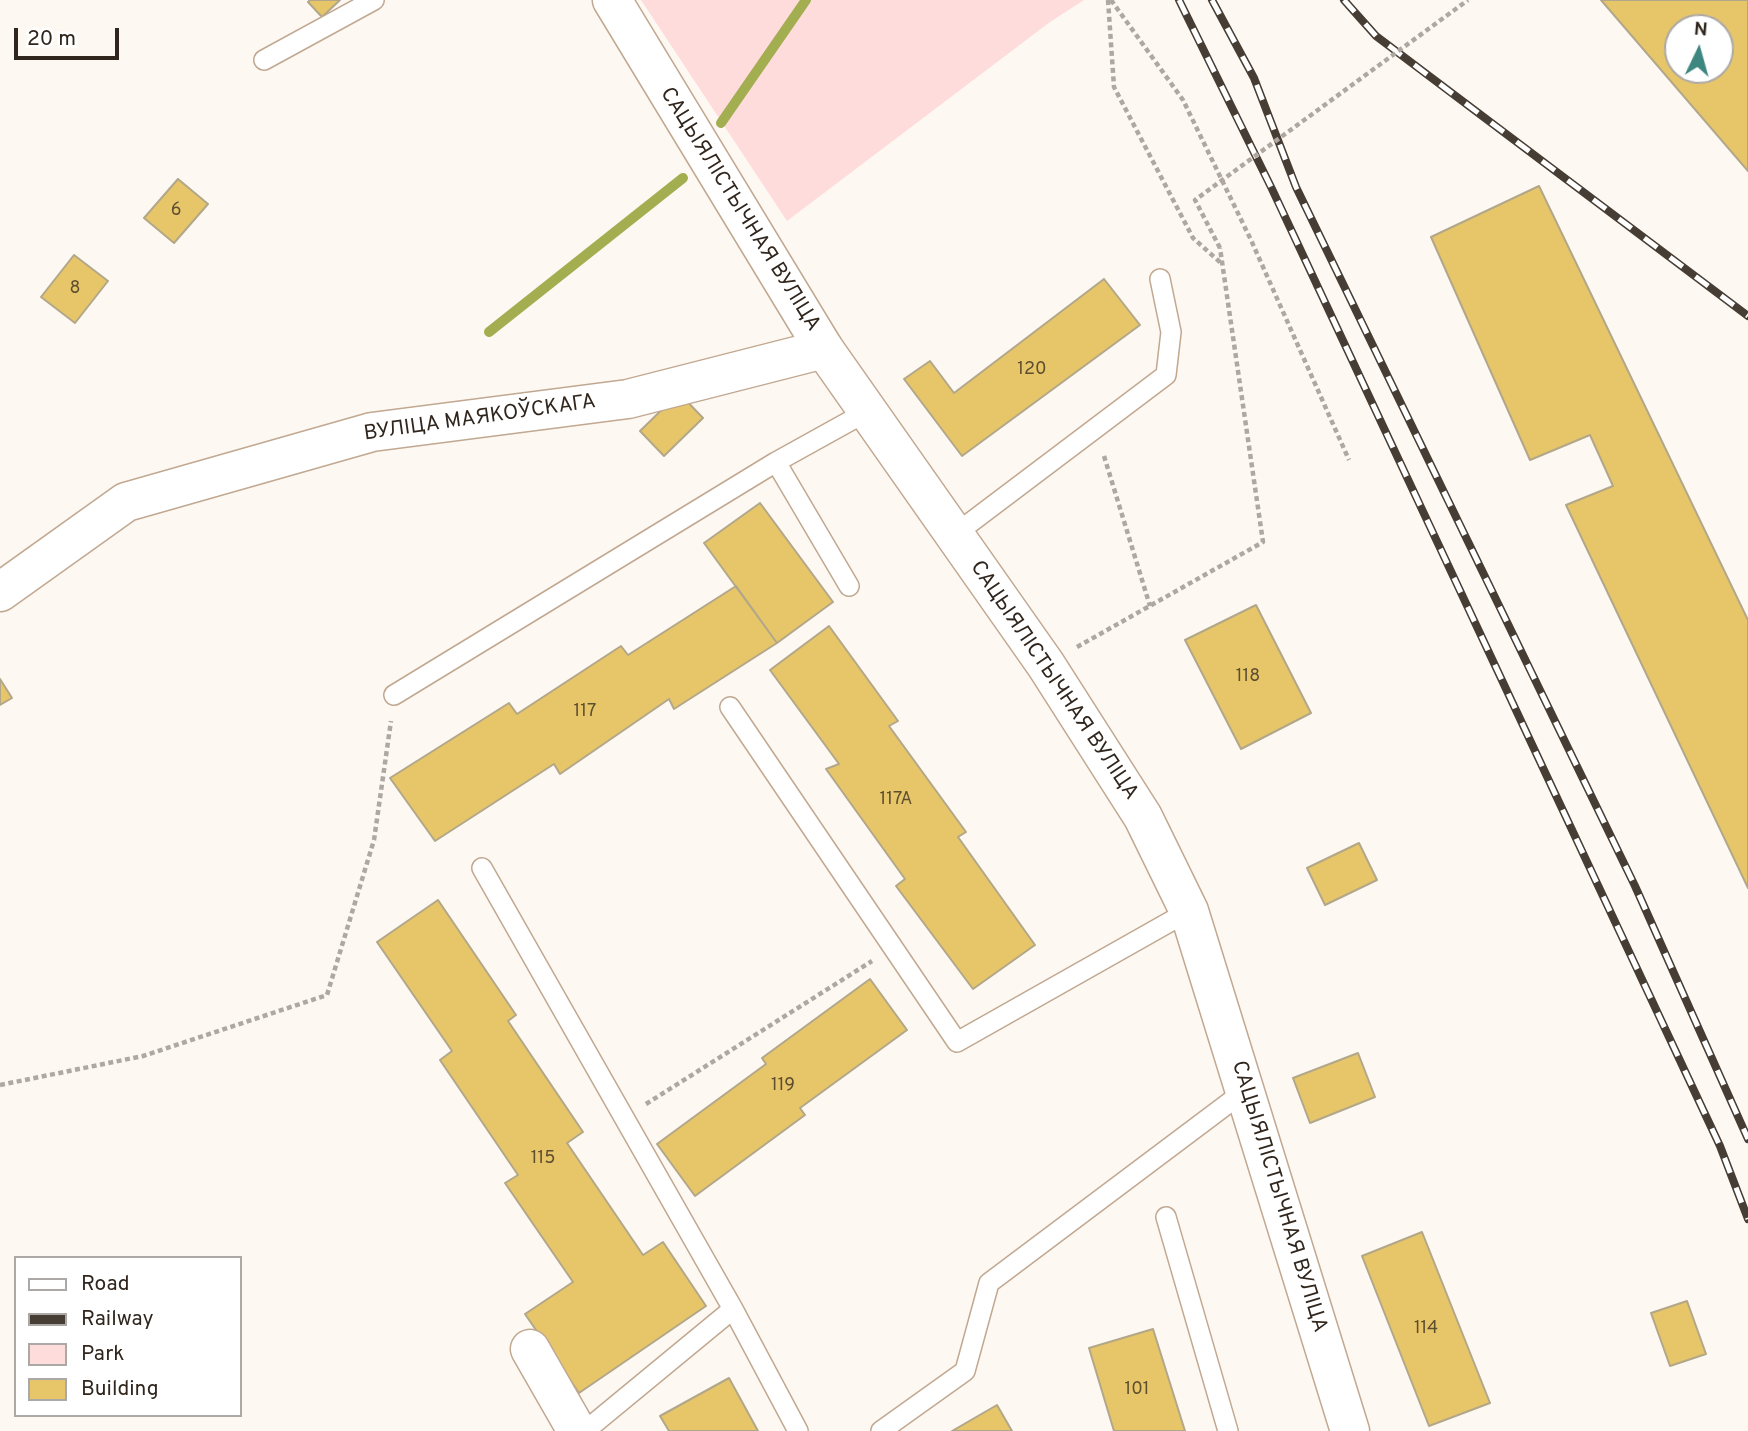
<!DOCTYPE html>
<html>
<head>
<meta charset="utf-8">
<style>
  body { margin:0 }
  #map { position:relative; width:1748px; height:1431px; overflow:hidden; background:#fef8f3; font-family:Overpass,sans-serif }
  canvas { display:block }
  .legend { position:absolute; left:14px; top:1256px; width:228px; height:161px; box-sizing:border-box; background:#fff; border:2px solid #aca8a5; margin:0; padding:9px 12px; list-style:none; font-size:21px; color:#30261d }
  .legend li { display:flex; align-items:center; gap:14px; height:35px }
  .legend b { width:35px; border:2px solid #aca8a5 }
  .north { position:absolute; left:1664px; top:14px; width:70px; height:70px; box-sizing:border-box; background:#fff; border:2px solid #aca8a5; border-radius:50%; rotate:5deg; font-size:19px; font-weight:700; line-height:28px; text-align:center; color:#30261d }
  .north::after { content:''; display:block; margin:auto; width:24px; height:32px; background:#3e8680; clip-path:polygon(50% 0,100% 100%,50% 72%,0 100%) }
  .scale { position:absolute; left:14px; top:28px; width:105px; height:32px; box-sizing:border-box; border:4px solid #30261d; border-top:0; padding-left:9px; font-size:21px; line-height:24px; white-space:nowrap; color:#30261d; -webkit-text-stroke:5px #fff; paint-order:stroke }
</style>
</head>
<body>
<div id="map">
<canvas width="1748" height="1431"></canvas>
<ul class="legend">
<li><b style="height:9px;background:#fff"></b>Road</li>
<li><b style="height:9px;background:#463d34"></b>Railway</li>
<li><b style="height:19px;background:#fedcdc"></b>Park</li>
<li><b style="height:19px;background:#e7c669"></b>Building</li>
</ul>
<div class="north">N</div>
<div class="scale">20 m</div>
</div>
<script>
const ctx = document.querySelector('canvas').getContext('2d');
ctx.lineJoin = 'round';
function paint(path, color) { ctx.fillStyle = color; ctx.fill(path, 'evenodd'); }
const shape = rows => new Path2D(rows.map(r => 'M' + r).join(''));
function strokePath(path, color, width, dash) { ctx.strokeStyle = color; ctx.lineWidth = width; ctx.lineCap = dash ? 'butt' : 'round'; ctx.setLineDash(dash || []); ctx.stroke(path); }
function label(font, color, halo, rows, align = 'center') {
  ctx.font = font + ' Overpass,sans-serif'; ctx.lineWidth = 7; ctx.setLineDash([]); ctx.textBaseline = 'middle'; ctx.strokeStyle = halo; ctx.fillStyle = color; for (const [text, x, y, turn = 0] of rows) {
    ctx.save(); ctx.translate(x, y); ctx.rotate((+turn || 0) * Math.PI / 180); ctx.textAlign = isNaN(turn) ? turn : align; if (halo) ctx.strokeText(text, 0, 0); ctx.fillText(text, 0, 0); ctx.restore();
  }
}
paint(shape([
  [641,0,1084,0,1050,22,787,221]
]), '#fedcdc');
strokePath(shape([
  [721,123,806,0],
  [489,332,683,178]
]), '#a2ae50', 10);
const building = shape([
  [310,0,340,0,322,17,308,2,310,0],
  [1601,0,1748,0,1748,171,1601,0],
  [1678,28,1720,28,1720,70,1678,70,1678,28],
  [178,179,208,204,174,243,144,218,178,179],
  [1539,186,1748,620,1748,888,1566,505,1613,486,1590,435,1530,460,1431,237,1539,186],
  [74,255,108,281,75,323,41,297,74,255],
  [1104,279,1140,325,962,456,904,379,930,361,954,393,1104,279],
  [679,393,703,418,664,456,640,431,679,393],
  [760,503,833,602,777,643,704,543,760,503],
  [736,586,777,643,674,709,669,699,560,774,554,764,435,841,390,778,509,703,517,714,621,646,628,655,736,586],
  [1256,605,1311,713,1241,749,1185,640,1256,605],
  [829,626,898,721,889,726,966,832,958,837,1035,945,973,989,896,886,905,879,826,769,839,764,770,670,829,626],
  [0,679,12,698,0,705,0,679],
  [1359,843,1377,880,1325,905,1307,868,1359,843],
  [438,900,516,1015,508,1021,583,1132,567,1143,643,1255,663,1242,706,1306,579,1393,525,1314,573,1282,505,1183,518,1175,440,1060,452,1051,377,942,438,900],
  [870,979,907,1030,800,1108,805,1115,695,1196,657,1144,766,1064,762,1058,870,979],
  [1358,1053,1375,1097,1310,1123,1293,1078,1358,1053],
  [1422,1232,1490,1403,1429,1426,1362,1256,1422,1232],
  [1687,1301,1706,1354,1670,1366,1651,1313,1687,1301],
  [1153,1329,1185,1431,1114,1431,1089,1348,1153,1329],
  [729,1378,758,1431,669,1431,660,1416,729,1378],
  [997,1405,1012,1431,952,1431,997,1405]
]);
paint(building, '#e7c669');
strokePath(building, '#b2a789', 2);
const service = shape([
  [264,60,374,0],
  [954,535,1166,375,1171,332,1160,279],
  [849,586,776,462,868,411],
  [394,695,776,462],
  [730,707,957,1042,1189,911],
  [482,868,733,1309,585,1431],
  [1166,1217,1228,1431],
  [733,1309,798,1431],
  [881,1431,965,1371,989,1283,1246,1090]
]);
const minor = shape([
  [0,592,126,502,372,432,628,399,824,349],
  [530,1349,577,1431]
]);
const tertiary = shape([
  [612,0,824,349,1046,665,1143,817,1189,911,1350,1431]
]);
strokePath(service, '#c1a891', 22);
strokePath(minor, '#c1a891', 41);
strokePath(tertiary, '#c1a891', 41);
strokePath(shape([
  [1108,0,1114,87,1193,238,1222,264],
  [1111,0,1183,100,1251,240,1349,460],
  [1104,456,1150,606],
  [1077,647,1263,542,1220,248],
  [0,1085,143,1056,327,995,374,840,391,721],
  [646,1104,872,961]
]), '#afa8a1', 4.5, [5, 3.5]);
strokePath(service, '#fff', 19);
strokePath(minor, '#fff', 38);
strokePath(tertiary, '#fff', 38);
const rail = shape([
  [1179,0,1272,189,1720,1146,1748,1219],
  [1212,0,1254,78,1296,187,1635,886,1748,1139],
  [1344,0,1376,36,1748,316]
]);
strokePath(rail, '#463d34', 8);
strokePath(rail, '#fff', 5, [16]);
strokePath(shape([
  [1220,248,1195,200,1468,0]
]), '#afa8a1', 4.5, [5, 3.5]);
label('18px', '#5e4e30', null, [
  ["6",176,211],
  ["8",75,289],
  ["120",1032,370],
  ["118",1248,677],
  ["117",585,712],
  ["117А",896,800],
  ["119",783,1086],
  ["115",543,1159],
  ["114",1426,1329],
  ["101",1137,1390]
]);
label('21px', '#30261d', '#fff', [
  ["САЦЫЯЛІСТЫЧНАЯ ВУЛІЦА",739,210,58],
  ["ВУЛІЦА МАЯКОЎСКАГА",480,419,-8],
  ["САЦЫЯЛІСТЫЧНАЯ ВУЛІЦА",1053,681,56],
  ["САЦЫЯЛІСТЫЧНАЯ ВУЛІЦА",1278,1197,73]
]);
</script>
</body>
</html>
